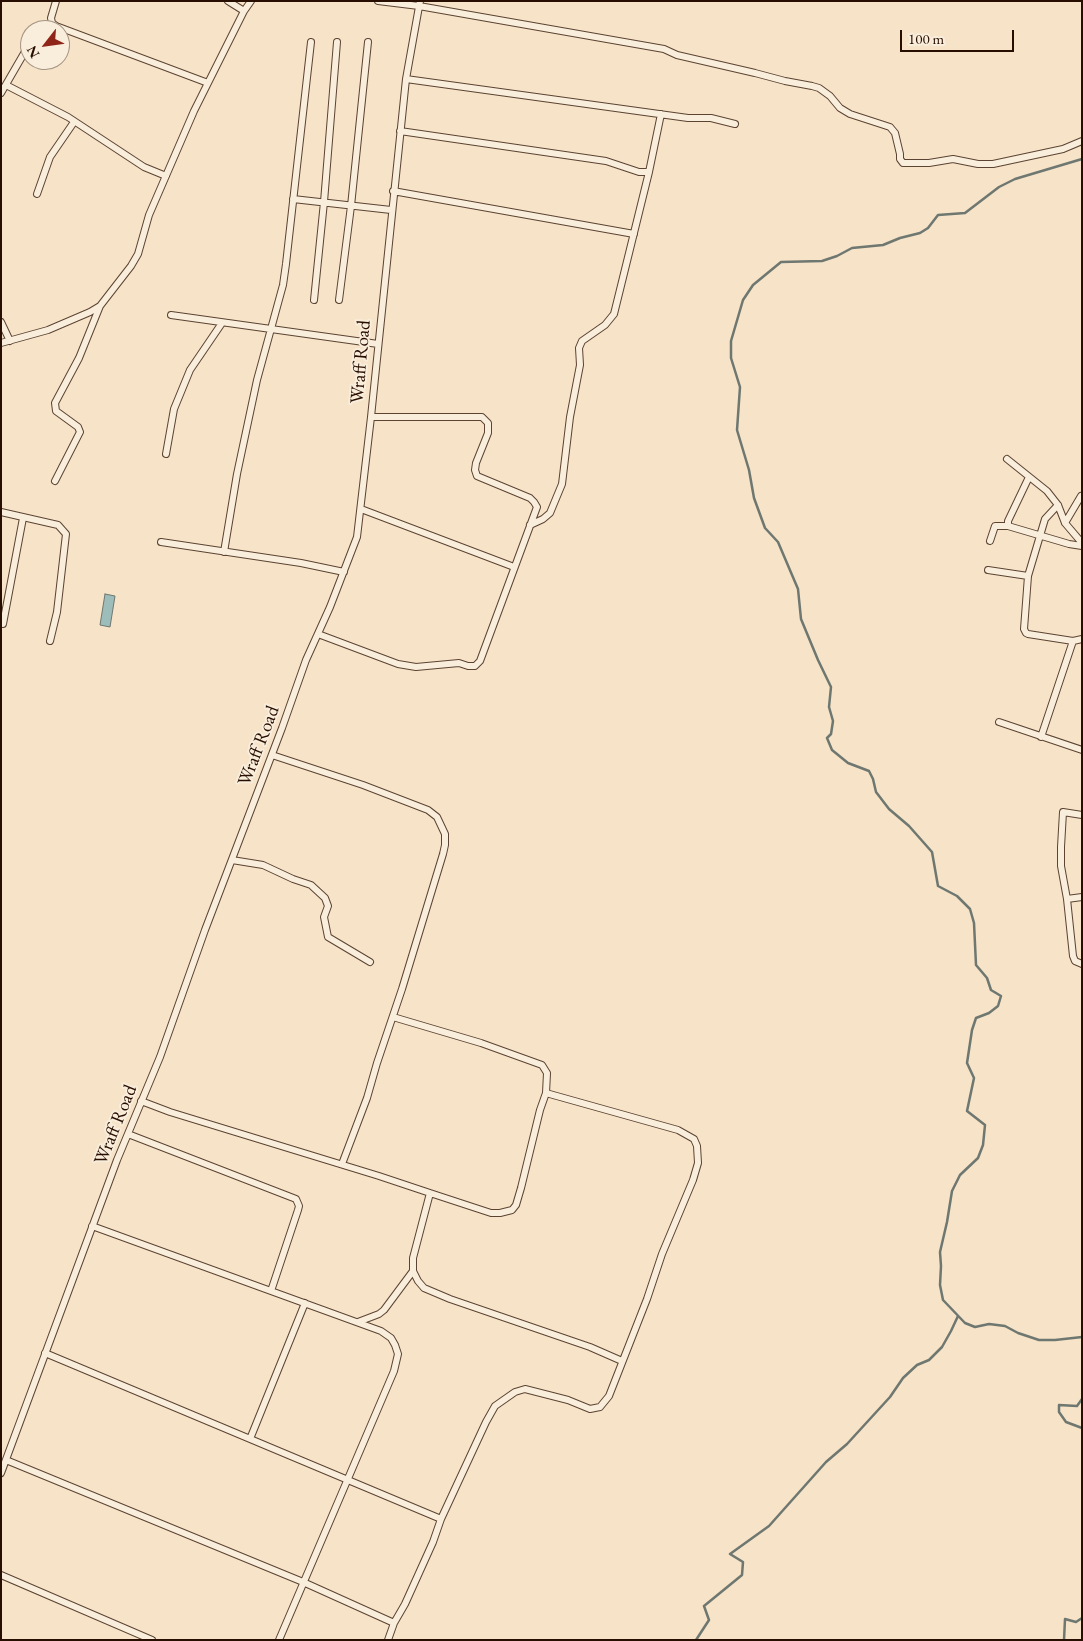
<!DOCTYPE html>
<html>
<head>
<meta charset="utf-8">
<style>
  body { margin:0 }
  #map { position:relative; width:1083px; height:1641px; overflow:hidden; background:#f6e3c8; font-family:"EB Garamond",serif }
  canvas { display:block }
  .frame { position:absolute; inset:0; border:2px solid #280e00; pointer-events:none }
  .north { position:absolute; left:20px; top:20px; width:50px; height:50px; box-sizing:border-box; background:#f9eddb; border:1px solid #a59483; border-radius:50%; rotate:240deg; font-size:14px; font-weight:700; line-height:20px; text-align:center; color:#280e00 }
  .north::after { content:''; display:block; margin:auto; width:18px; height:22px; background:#8f2418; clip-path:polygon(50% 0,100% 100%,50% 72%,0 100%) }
  .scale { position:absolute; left:900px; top:30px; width:114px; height:22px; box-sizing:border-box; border:2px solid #280e00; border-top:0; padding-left:6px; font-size:15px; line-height:18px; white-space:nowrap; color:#280e00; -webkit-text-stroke:4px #f9eddb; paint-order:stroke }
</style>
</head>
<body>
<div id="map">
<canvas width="1083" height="1641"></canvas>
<div class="frame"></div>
<div class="north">N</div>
<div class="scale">100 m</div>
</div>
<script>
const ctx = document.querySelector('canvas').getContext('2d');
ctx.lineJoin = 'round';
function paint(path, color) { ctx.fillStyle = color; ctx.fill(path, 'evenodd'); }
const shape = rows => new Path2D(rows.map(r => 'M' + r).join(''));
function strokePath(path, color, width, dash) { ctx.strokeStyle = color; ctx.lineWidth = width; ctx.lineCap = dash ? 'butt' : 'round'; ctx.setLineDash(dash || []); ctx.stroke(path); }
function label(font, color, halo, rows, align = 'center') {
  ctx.font = font + ' "EB Garamond",serif'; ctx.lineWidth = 4; ctx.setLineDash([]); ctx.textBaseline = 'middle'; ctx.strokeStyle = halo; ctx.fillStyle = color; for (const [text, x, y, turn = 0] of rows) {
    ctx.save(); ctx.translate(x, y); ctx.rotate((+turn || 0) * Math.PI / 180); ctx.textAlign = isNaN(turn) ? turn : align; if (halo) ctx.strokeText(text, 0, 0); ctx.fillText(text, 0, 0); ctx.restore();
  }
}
const water = shape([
  [105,594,115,596,110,627,100,625,105,594]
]);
paint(water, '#9dbdbb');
strokePath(water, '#6e7770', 1);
strokePath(shape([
  [1082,159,1015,179,999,187,965,213,938,215,928,228,920,233,900,238,883,245,852,248,837,256,822,261,781,262,753,285,743,300,731,341,731,358,740,387,737,430,749,470,754,498,765,528,778,542,798,589,801,619,818,660,831,687,829,707,833,721,831,734,827,738,832,750,848,763,869,771,873,779,876,792,889,809,909,826,932,852,938,886,957,896,970,909,974,923,976,965,987,978,991,990,1001,996,998,1006,989,1013,976,1018,972,1030,967,1063,974,1078,967,1111,985,1125,983,1145,978,1158,960,1175,952,1191,947,1222,940,1252,941,1266,940,1285,943,1300,965,1323,975,1327,989,1324,1005,1326,1018,1333,1039,1340,1055,1340,1082,1337],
  [1082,1399,1077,1406,1059,1405,1059,1412,1066,1422,1082,1428],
  [696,1640,709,1620,704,1606,742,1575,743,1562,730,1554,769,1526,826,1462,847,1444,890,1397,903,1378,917,1365,929,1360,942,1347,951,1331,958,1316],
  [1064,1640,1065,1619,1076,1622,1082,1618]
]), '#6e7770', 2.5);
const street = shape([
  [56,1,51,18,52,23,56,26,208,83],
  [228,1,244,11],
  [378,1,419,6,664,49,677,55,755,73,785,81,812,86,819,88,830,96,840,108,850,114,890,127,895,133,900,154,900,159,903,163,929,163,953,159,978,164,993,164,1063,149,1082,141],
  [41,30,52,23],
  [406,79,688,118,711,118,735,124],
  [6,85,68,117,144,167,166,176],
  [1,93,30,43],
  [400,131,606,161,639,172,649,172],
  [393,191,634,234],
  [37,194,50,157,74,122],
  [293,199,391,210],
  [314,300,324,202,337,42],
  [339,300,351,206,368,42],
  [171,315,378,344],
  [1,322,10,341],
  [1,343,48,330,90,312,100,306,131,266,138,254,149,215,194,111,244,11,251,1],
  [166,454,174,409,190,370,222,323],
  [1007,459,1047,491,1058,505,1065,523,1082,543],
  [1029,477,1008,521,1008,526,1069,544,1082,546],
  [55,481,80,432,78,427,56,411,55,403,79,358,100,306],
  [1058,505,1045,519,1028,576,1024,629,1026,633,1028,634,1073,641,1082,639],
  [361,509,514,567],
  [1,512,58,525,66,534,57,612,50,641],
  [1065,523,1081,496],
  [530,525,543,519,550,513,562,484,570,417,580,365,579,348,582,341,605,325,614,314,649,172,661,114],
  [990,541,995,526,1008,526],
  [161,542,301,563,344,572],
  [224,552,237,474,257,380,283,285,286,264,311,42],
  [988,570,1028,576],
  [3,624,23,518],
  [318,634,398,664,416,667,459,663,468,666,475,666,480,661,537,507,534,502,530,498,477,476,475,470,476,463,488,433,488,423,482,417,371,417],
  [999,722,1082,750],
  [1041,737,1073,641],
  [272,755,363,785,428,810,437,817,445,834,445,845,443,854,402,989,377,1063,367,1098,342,1164],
  [1082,815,1063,812,1061,847,1061,866,1067,899,1073,956,1075,961,1082,964],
  [232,860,263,865,293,879,311,885,325,898,328,906,324,917,328,937,370,962],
  [1067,899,1082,897],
  [393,1017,481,1043,542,1065,547,1073,546,1093],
  [141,1101,170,1112,379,1176,430,1193,413,1258,413,1271,418,1281,424,1288,450,1299,590,1347,622,1361],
  [128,1134,296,1199,299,1206,298,1210,271,1291],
  [92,1226,381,1331,391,1338,395,1345,398,1354,394,1371,279,1640],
  [358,1322,379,1314,384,1310,413,1271],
  [45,1353,441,1519],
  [250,1439,305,1303],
  [6,1460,303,1582,394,1623],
  [1,1473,117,1160,160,1057,205,930,282,728,306,660,330,607,357,537,371,417,406,79,420,1],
  [1,1575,152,1640],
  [388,1640,394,1623,405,1604,433,1542,441,1519,486,1422,495,1406,515,1392,525,1389,568,1400,590,1409,600,1407,609,1396,647,1299,662,1254,693,1180,698,1163,697,1146,694,1139,678,1130,546,1093,540,1110,521,1188,516,1205,512,1210,500,1213,491,1213,430,1193]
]);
strokePath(street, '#5c4332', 8);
strokePath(street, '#f9eddb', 6);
label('19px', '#280e00', '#f9eddb', [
  ["Wraff Road",361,362,-85],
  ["Wraff Road",259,746,-69],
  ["Wraff Road",116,1125,-68]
]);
</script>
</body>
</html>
